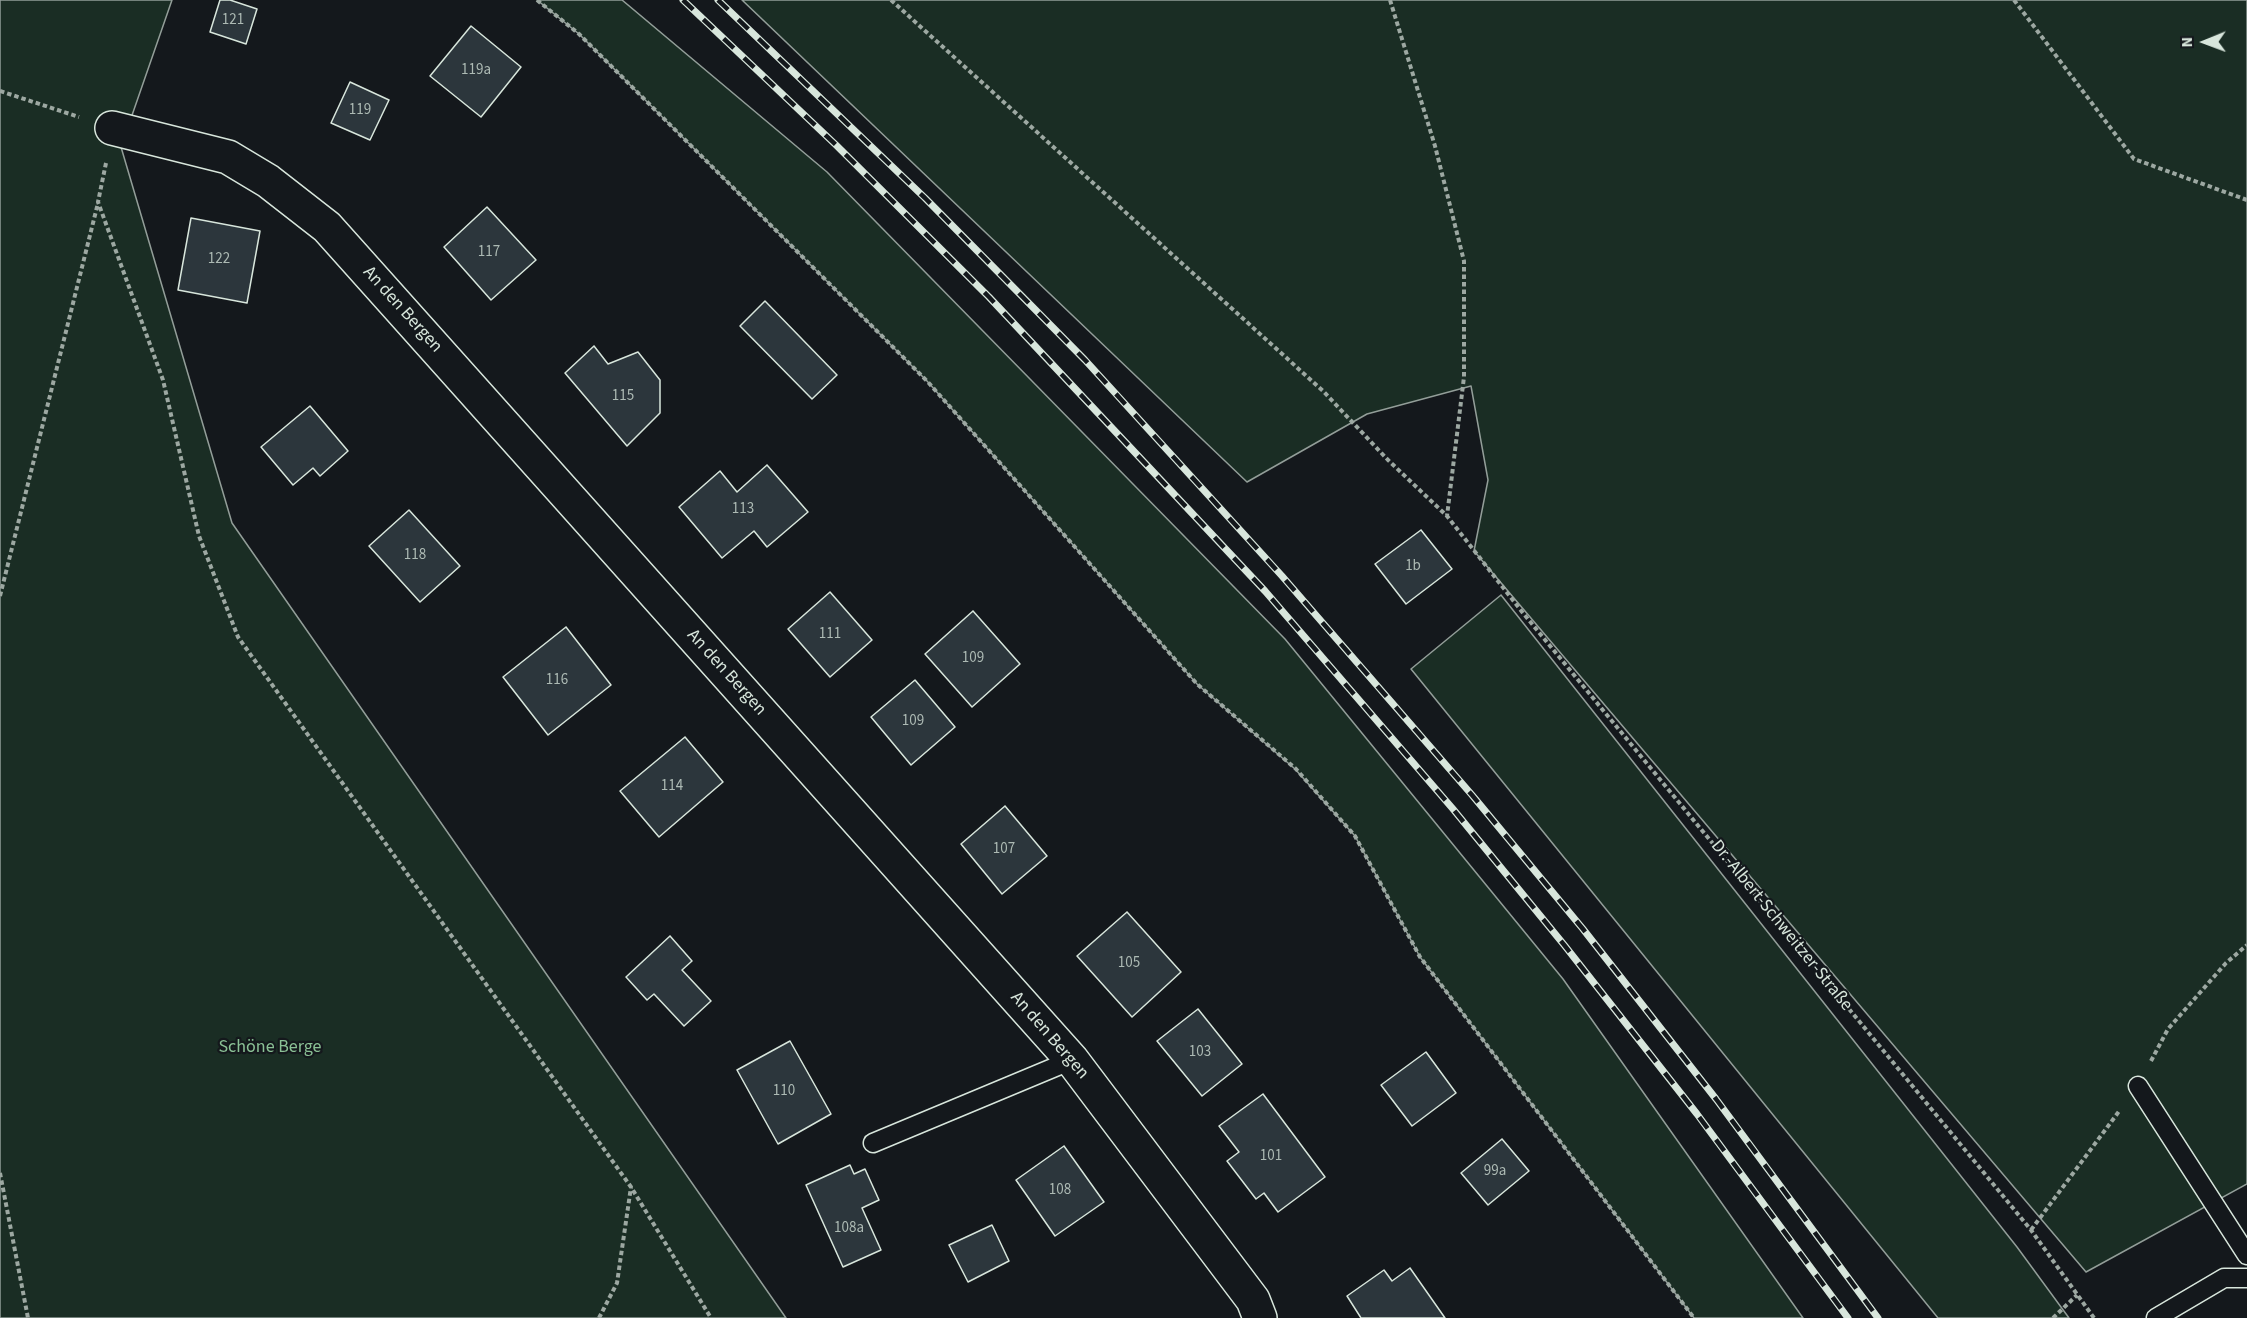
<!DOCTYPE html>
<html>
<head>
<meta charset="utf-8">
<style>
  body { margin:0 }
  #map { position:relative; width:2247px; height:1318px; overflow:hidden; background:#14181c; font-family:"Source Sans 3",sans-serif }
  canvas { display:block }
  .north { position:absolute; left:2175px; top:12px; width:60px; height:60px; -webkit-text-stroke:4px #14181c; paint-order:stroke; rotate:269deg; font-size:16px; font-weight:700; line-height:24px; text-align:center; color:#d8e6dc }
  .north::after { content:''; display:block; margin:auto; width:21px; height:27px; background:#d8e6dc; clip-path:polygon(50% 0,100% 100%,50% 72%,0 100%) }
</style>
</head>
<body>
<div id="map">
<canvas width="2247" height="1318"></canvas>
<div class="north">N</div>
</div>
<script>
const ctx = document.querySelector('canvas').getContext('2d');
ctx.lineJoin = 'round';
function paint(path, color) { ctx.fillStyle = color; ctx.fill(path, 'evenodd'); }
const shape = rows => new Path2D(rows.map(r => 'M' + r).join(''));
function strokePath(path, color, width, dash) { ctx.strokeStyle = color; ctx.lineWidth = width; ctx.lineCap = dash ? 'butt' : 'round'; ctx.setLineDash(dash || []); ctx.stroke(path); }
function label(font, color, halo, rows, align = 'center') {
  ctx.font = font + ' "Source Sans 3",sans-serif'; ctx.lineWidth = 4.5; ctx.setLineDash([]); ctx.textBaseline = 'middle'; ctx.strokeStyle = halo; ctx.fillStyle = color; for (const [text, x, y, turn = 0] of rows) {
    ctx.save(); ctx.translate(x, y); ctx.rotate((+turn || 0) * Math.PI / 180); ctx.textAlign = isNaN(turn) ? turn : align; if (halo) ctx.strokeText(text, 0, 0); ctx.fillText(text, 0, 0); ctx.restore();
  }
}
const green = shape([
  [0,0,172,0,121,147,232,523,786,1318,0,1318,0,0],
  [537,0,622,0,827,172,1285,639,1563,979,1803,1318,1694,1318,1420,957,1355,836,1295,769,1197,684,927,381,579,34,537,0],
  [742,0,2247,0,2247,1184,2086,1272,1474,551,1488,480,1471,386,1367,414,1247,482,742,0],
  [1501,595,2017,1247,2069,1318,1938,1318,1411,669,1501,595]
]);
paint(green, '#1a2d24');
strokePath(green, '#939e99', 1.5);
const building = shape([
  [220,0,230,0,257,9,246,44,210,32,220,0],
  [471,26,521,67,481,117,430,76,471,26],
  [350,82,389,100,370,140,331,123,350,82],
  [487,207,536,260,491,300,444,247,487,207],
  [191,218,260,231,247,303,178,290,191,218],
  [765,301,837,375,812,399,740,326,765,301],
  [594,346,608,364,638,352,660,380,660,413,627,446,565,373,594,346],
  [310,406,348,451,320,476,313,468,293,485,261,447,310,406],
  [767,465,808,512,767,547,754,531,722,558,679,507,720,471,737,492,767,465],
  [409,510,460,566,420,602,369,546,409,510],
  [1421,530,1452,569,1406,604,1375,564,1421,530],
  [830,592,872,640,830,677,788,629,830,592],
  [973,611,1020,664,972,707,925,654,973,611],
  [566,627,611,685,548,735,503,677,566,627],
  [915,680,955,727,911,765,871,717,915,680],
  [685,737,723,782,659,837,620,791,685,737],
  [1005,806,1047,856,1002,894,961,844,1005,806],
  [1127,912,1181,972,1132,1017,1077,956,1127,912],
  [670,936,692,961,682,970,711,1001,684,1026,654,994,647,1000,626,977,670,936],
  [1198,1009,1242,1064,1202,1096,1157,1041,1198,1009],
  [790,1041,831,1114,778,1144,737,1070,790,1041],
  [1426,1052,1456,1093,1412,1126,1381,1085,1426,1052],
  [1263,1094,1325,1177,1278,1212,1264,1193,1256,1199,1227,1161,1239,1152,1219,1126,1263,1094],
  [1502,1139,1529,1171,1488,1205,1461,1173,1502,1139],
  [1064,1146,1104,1202,1055,1236,1016,1180,1064,1146],
  [850,1165,854,1174,865,1169,879,1200,862,1208,881,1250,843,1267,806,1185,850,1165],
  [992,1225,1009,1261,968,1282,949,1245,992,1225],
  [1410,1268,1445,1318,1361,1318,1347,1296,1384,1270,1392,1281,1410,1268]
]);
paint(building, '#2c363c');
strokePath(building, '#d8e6dc', 1.5);
const service = shape([
  [2138,1086,2247,1255],
  [873,1143,1072,1060],
  [2156,1318,2224,1278,2247,1278]
]);
const minor = shape([
  [112,128,228,157,268,181,327,227,1072,1060,1253,1300,1260,1318]
]);
strokePath(service, '#d8e6dc', 21);
strokePath(minor, '#d8e6dc', 36);
strokePath(shape([
  [537,0,579,34,927,381,1197,684,1296,769,1355,836,1420,957,1694,1318],
  [891,0,1323,391,1388,460,1447,516,1523,613,2031,1230,2094,1318],
  [1390,0,1435,146,1464,261,1464,377,1447,516],
  [2014,0,2134,159,2247,200],
  [0,91,79,117],
  [106,163,98,202,163,380,199,536,238,637,631,1187,711,1318],
  [0,596,98,203],
  [2151,1061,2168,1029,2226,963,2247,945],
  [0,1173,28,1318],
  [2031,1230,2120,1110],
  [599,1318,617,1283,631,1187],
  [2053,1318,2077,1295]
]), '#9da8a2', 4, [4.5, 3]);
strokePath(service, '#14181c', 18);
strokePath(minor, '#14181c', 33);
const rail = shape([
  [683,0,836,145,989,297,1265,591,1453,809,1565,946,1697,1114,1848,1318],
  [718,0,925,198,1085,360,1282,576,1472,795,1583,929,1716,1099,1878,1318]
]);
strokePath(rail, '#d8e6dc', 7);
strokePath(rail, '#14181c', 4.5, [14]);
label('15px', '#adbab4', null, [
  ["121",233,21],
  ["119a",476,71],
  ["119",360,111],
  ["117",489,253],
  ["122",219,260],
  ["115",623,397],
  ["113",743,510],
  ["118",415,556],
  ["1b",1413,567],
  ["111",830,635],
  ["109",973,659],
  ["116",557,681],
  ["109",913,722],
  ["114",672,787],
  ["107",1004,850],
  ["105",1129,964],
  ["103",1200,1053],
  ["110",784,1092],
  ["101",1271,1157],
  ["99a",1495,1172],
  ["108",1060,1191],
  ["108a",849,1229]
]);
label('18px', '#d8e6dc', '#14181c', [
  ["An den Bergen",402,310,48],
  ["An den Bergen",726,673,48],
  ["Dr.-Albert-Schweitzer-Straße",1781,926,51],
  ["An den Bergen",1049,1036,49]
]);
label('18px', '#8ac095', '#14181c', [
  ["Schöne Berge",270,1048]
]);
</script>
</body>
</html>
